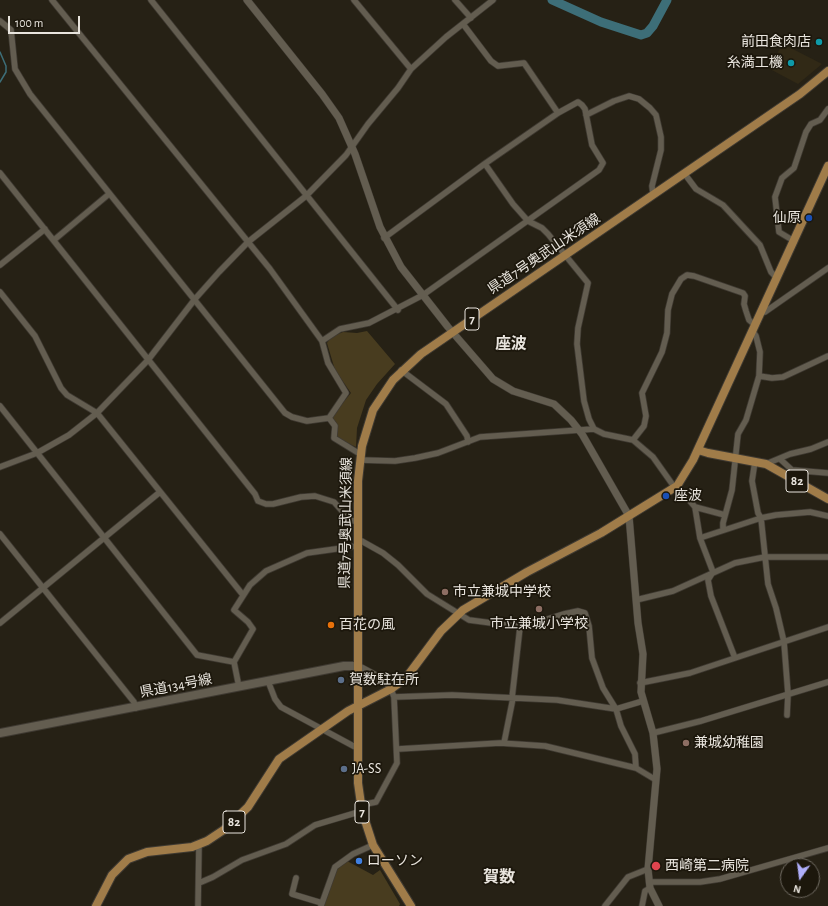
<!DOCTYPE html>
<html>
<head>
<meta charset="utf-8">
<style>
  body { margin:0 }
  #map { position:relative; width:828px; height:906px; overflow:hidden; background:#262115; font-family:"Alegreya Sans",sans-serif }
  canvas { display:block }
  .north { position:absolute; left:780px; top:858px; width:40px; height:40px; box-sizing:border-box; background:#1c170c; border:1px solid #6e6960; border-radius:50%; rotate:194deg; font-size:11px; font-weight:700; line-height:16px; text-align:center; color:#e9e5de }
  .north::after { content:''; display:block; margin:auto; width:14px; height:18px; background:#afaefa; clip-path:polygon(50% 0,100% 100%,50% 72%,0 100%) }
  .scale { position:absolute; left:8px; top:16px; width:72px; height:18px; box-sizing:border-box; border:2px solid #e9e5de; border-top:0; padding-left:5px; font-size:12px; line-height:14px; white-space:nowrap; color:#e9e5de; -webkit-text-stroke:3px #1c170c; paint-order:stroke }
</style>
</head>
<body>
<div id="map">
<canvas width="828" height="906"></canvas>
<div class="north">N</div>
<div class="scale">100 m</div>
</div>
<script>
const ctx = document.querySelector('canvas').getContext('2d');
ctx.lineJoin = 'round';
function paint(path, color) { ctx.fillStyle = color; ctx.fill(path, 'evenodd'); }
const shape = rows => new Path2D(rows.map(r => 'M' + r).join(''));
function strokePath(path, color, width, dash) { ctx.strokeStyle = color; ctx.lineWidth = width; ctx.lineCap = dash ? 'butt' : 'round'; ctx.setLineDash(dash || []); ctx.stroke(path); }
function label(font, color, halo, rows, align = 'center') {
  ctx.font = font + ' "Alegreya Sans","Noto Sans JP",sans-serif'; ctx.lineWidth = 3.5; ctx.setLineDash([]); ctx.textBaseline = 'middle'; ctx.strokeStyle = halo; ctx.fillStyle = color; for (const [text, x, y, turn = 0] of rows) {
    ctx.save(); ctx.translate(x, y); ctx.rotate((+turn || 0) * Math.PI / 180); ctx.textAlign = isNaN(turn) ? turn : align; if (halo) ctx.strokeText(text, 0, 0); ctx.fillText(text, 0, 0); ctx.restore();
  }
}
paint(shape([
  [789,47,822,64,798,84,770,69,780,48]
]), '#312916');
paint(shape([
  [367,331,395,364,377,384,366,400,357,428,356,447,335,437,336,422,331,417,351,393,335,370,327,343,331,337,343,332,357,333],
  [347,861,373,875,380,870,400,904,399,906,324,906,337,869]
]), '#483c1f');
strokePath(shape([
  [0,52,6,66,6,72,0,82]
]), '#3d6e78', 1.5);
strokePath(shape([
  [552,0,601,22,641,35,647,33,653,26,667,0]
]), '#3d6e78', 9);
const minor = shape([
  [52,0,270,269,322,341,340,329,369,323,423,295,599,170,603,163,592,145,585,109,582,105,578,102,558,113,483,165,384,238],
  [151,0,398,310],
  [354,0,411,69],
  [455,0,471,18],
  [0,21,11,30,15,69,30,94,285,413,292,417,307,421,329,418,335,426,334,438,360,454],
  [463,24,491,61,498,66,524,63,558,113],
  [586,115,614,101,629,96,639,99,650,108,656,115,661,137,661,150,652,186,653,194],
  [485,164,513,204,528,221,542,228,548,234,588,283,578,328,577,344,584,401,589,419,594,429,604,434,633,440,653,457,675,488],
  [0,173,255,494,258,501,266,504,273,504,301,497,315,496,334,502,350,520,358,522],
  [684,173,696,189,723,205,760,245,771,272,777,278],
  [54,240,109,194],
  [794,241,779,232,775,197,782,178,794,168,806,132,811,124,820,120,828,109],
  [0,265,45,229],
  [0,292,35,336,61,388,67,395,97,413,243,595],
  [761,311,765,312,828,268],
  [322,341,328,363,346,393,329,418],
  [401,370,446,404,467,436,468,442],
  [759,376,772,378,783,377,828,356],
  [0,406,197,655,234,662],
  [633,440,644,426,646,416,642,393,662,352,667,333,668,310,672,294,681,279,687,275,694,276,743,293,745,296,744,304,746,311,749,320,755,325],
  [780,459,792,470,828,473],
  [360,460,395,461,415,458,438,453,480,437,594,429],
  [755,461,752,481,758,513,761,518,768,584,776,608,784,642,788,694,787,715],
  [766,464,790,454,811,449,828,442],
  [0,467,37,453,69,435,97,413,148,360,195,299,219,272,248,242,306,196,346,155,368,124,398,88,411,69,446,37,493,0],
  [677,486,695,507,725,515],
  [695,507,700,538,713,572],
  [723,529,723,523,732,490,738,434,746,420,759,376,760,352,756,336,752,330],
  [0,534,134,702,136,708],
  [700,538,761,518,776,515,810,512,828,516],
  [358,539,383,553,398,565,427,594,469,620,522,627,564,614,578,611,585,613,589,626,592,658,603,688,616,709,621,726,635,754,636,768],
  [713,572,708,580,711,596,735,658],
  [636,600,673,591,735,563,765,557,828,557],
  [0,623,160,492],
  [268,681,275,699,281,707,357,748],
  [640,683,690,673,828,627],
  [239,687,234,662,253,629,248,622,234,610,250,585,266,571,307,553,357,546],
  [394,697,452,695,557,700,616,709,643,701],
  [512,698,520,627],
  [653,733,701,721,828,682],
  [504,743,513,698],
  [398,749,500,743,545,746,636,768,656,780],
  [361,805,376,802,397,763,394,697,391,689],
  [296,878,292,894,322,903],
  [649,882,700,882,720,879,828,848],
  [199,883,213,877,242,860,286,844,315,825,362,811],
  [198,906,199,844],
  [321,906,335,867,353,854,373,845],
  [605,906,628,877,648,869],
  [642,906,645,891,650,888]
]);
const tertiary = shape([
  [247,0,322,94,339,118,355,154,380,227,401,267,448,327,493,379,513,391,554,404,571,420,582,434,629,516,638,623,643,654,641,692,653,733,657,769,648,869,650,888,659,906],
  [358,666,386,681,391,689]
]);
const secondary = shape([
  [0,733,344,666,358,666]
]);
const primary = shape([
  [698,450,708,453,766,464,828,499],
  [96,906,112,875,128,859,147,852,192,847,207,841,225,829,248,807,279,759,348,711,391,689,406,678,441,631,463,610,527,572,601,533,677,486,693,460,828,166],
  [411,906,373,845,362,811,358,783,358,481,362,446,373,410,393,380,421,354,800,94,828,71]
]);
strokePath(minor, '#3f3a32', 7);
strokePath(tertiary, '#3f3a32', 8);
strokePath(secondary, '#3f3a32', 10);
strokePath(primary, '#3f3a32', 10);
strokePath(minor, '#635d50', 5.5);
strokePath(tertiary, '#635d50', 7);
strokePath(secondary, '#635d50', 8);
strokePath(primary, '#a07c49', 8);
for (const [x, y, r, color] of [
  [819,42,4,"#0f9aa8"],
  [791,63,4,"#0f9aa8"],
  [809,218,4,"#1a4fb4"],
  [666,496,4,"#1a4fb4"],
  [445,592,4,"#8d6e63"],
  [539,609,4,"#8d6e63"],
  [331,625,4,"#e8710a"],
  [341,680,4,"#5c6f8a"],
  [686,743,4,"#8d6e63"],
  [344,769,4,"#5c6f8a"],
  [359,861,4,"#3f7fe0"],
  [656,866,5,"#e0444e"]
]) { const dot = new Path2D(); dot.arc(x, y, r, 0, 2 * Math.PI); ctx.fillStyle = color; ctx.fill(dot); strokePath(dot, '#1c170c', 1.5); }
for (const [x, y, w] of [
  [472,319,14],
  [797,481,22],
  [362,812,14],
  [234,822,22]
]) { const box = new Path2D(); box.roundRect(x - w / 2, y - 11, w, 22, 3); ctx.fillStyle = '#1c170c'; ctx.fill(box); strokePath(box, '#e9e5de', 1); }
label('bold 13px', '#e9e5de', null, [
  ["7",472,319],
  ["82",797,481],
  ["7",362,812],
  ["82",234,822]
]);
label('14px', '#e9e5de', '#1c170c', [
  ["前田食肉店",811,42,"right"],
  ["糸満工機",783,63,"right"],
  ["仙原",801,218,"right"],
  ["座波",674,496],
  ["市立兼城中学校",453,592],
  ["市立兼城小学校",539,624,"center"],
  ["百花の風",339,625],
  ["賀数駐在所",349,680],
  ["兼城幼稚園",694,743],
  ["JA-SS",352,769],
  ["ローソン",367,861],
  ["西崎第二病院",665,866]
], 'left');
label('14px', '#e9e5de', '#1c170c', [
  ["県道7号奥武山米須線",544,254,-34],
  ["県道7号奥武山米須線",346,523,-89],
  ["県道134号線",176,686,-11]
]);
label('bold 16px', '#e9e5de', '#1c170c', [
  ["座波",511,344],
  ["賀数",499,877]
]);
</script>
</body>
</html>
